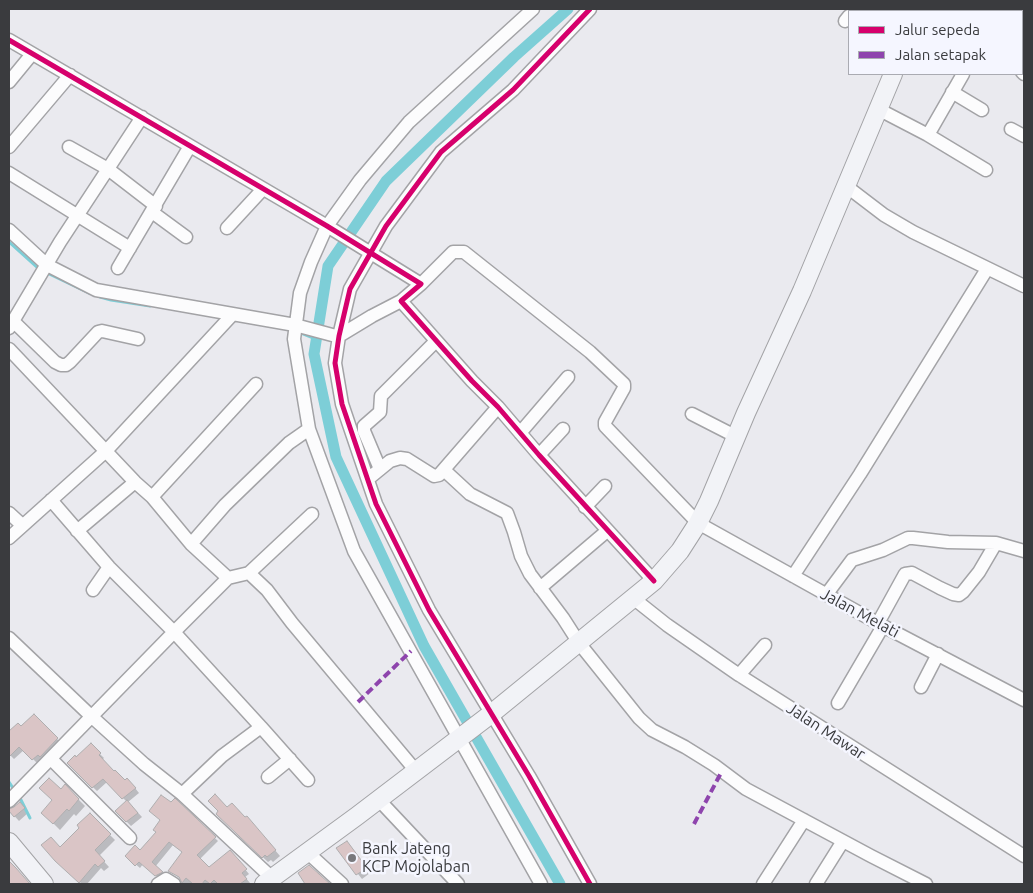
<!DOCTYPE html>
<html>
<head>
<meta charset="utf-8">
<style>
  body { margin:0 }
  #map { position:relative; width:1033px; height:893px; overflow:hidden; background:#eaeaef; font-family:Ubuntu,sans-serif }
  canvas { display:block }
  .frame { position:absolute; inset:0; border:10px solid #3a3b3e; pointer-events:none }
  .legend { position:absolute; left:848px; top:10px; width:175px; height:65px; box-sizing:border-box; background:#f5f6ff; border:1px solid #aaabb2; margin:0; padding:6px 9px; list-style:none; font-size:15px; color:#3a3b3e }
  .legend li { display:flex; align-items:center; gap:10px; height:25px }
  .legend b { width:25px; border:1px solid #aaabb2 }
</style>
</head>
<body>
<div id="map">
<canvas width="1033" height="893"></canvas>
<div class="frame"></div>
<ul class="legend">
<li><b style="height:6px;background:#d6006c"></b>Jalur sepeda</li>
<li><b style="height:6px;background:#8e44ad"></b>Jalan setapak</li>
</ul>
</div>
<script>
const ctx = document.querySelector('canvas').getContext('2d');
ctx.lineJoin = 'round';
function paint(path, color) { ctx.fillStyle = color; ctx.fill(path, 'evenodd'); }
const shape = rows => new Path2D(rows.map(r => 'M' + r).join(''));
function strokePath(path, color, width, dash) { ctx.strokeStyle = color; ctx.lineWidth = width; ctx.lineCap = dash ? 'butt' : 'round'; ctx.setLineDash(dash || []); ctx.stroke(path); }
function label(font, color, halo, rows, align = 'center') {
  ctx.font = font + ' Ubuntu,sans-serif'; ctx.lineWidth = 5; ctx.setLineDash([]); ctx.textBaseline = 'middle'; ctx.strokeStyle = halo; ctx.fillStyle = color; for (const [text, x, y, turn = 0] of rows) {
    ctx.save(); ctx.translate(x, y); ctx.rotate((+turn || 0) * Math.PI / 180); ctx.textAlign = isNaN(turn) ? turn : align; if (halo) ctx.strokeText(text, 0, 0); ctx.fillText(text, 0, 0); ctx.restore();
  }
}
paint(shape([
  [34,716,61,743,37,763,24,750,14,759,9,754,9,733,18,725,21,728],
  [91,745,104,758,102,760,125,781,131,783,139,793,128,802,142,817,131,826,116,811,127,802,107,782,97,791,68,763,76,758],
  [65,786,85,806,76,816,74,814,60,830,49,819,61,791],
  [175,800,218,841,199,860,209,869,233,855,249,874,245,877,250,883,183,884,181,879,170,871,183,852,173,845,155,867,165,876,160,879,143,864,140,868,126,856,141,852,157,832],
  [24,808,28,813,19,821,9,810],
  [227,809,252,823,280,856,273,862,271,860,268,862,222,819],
  [90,815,115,840,99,856,109,867,104,871,101,868,87,884,82,884,62,866,60,848,81,828],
  [351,847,370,873,362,879,338,849]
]), '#0003');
strokePath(shape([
  [9,242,40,270],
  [45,272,89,293],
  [100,297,111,300,150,306],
  [301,333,316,339],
  [9,782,15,791],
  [19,796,30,818]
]), '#7dced7', 3);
strokePath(shape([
  [560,884,424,646,336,457,314,354,328,266,386,181,514,57,568,9]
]), '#7dced7', 11);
const building = shape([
  [34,714,58,738,40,757,38,755,32,760,19,747,9,757,9,731,18,723,21,726,34,714],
  [91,743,101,753,99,755,114,771,115,770,125,780,127,778,136,788,122,799,103,779,92,788,67,763,75,755,76,757,91,743],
  [49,778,61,789,65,784,79,799,69,811,67,809,53,824,41,813,52,800,39,788,49,778],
  [215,794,227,807,232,803,245,817,247,816,276,850,267,857,265,855,262,858,216,814,218,811,208,801,215,794],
  [161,795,171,802,175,798,216,837,197,855,209,867,230,850,247,869,242,873,247,879,240,884,218,884,214,880,210,884,205,880,202,884,193,884,186,878,182,883,179,877,168,871,182,852,169,842,152,862,163,872,155,876,139,862,135,866,125,856,135,845,140,850,156,832,153,830,160,820,149,811,161,795],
  [127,800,138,813,126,822,115,811,127,800],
  [20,802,25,808,14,817,9,811,9,809,14,807,20,802],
  [90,813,111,834,95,850,105,861,98,867,95,864,79,883,55,861,41,845,51,837,60,847,79,828,77,825,90,813],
  [347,841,367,868,356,875,336,848,347,841],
  [9,861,16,868,30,884,9,884,9,861],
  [309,865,330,884,305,884,298,873,309,865]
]);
paint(building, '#dac5c6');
strokePath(building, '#afaeaf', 1);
const street = shape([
  [533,9,409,122,360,180,327,226,311,262,300,293,294,339,309,429,354,551,541,884],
  [590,9,513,90,441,152,386,226,350,289,339,336,335,363,342,404,376,504,429,610,529,776,590,884],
  [1004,11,1005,9],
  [845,21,849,16],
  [9,40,327,226,421,284,401,301,472,381,498,407,539,455,654,581],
  [1022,72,1024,74],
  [9,82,32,54],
  [952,92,982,110],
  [878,109,928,135,963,74],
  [1011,129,1024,136],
  [928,135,986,170],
  [9,147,70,75],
  [69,147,108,169,156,206],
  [9,173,130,248],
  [846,186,884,215,913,232,1024,286],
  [152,212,186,237],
  [227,228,263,189],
  [9,230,47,265,96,290,295,325,336,336,339,336,372,316,401,301],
  [118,268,190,146],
  [421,284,453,252,464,252,590,352,624,384,624,388,605,422,605,426,698,523,883,626,1024,700],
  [13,321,55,362,61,365,66,365,70,362,98,332,102,331,138,339],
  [9,328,60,242,142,117],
  [9,349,135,482,152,497,191,544,228,578],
  [692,414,737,437],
  [520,433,568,377],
  [539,455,563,429],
  [380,469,364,431,364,426,380,412,381,396,436,341],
  [444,470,470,494,507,513,514,532,521,556,530,574,563,618,579,643,639,718,652,730,685,747,714,765,746,789,871,856,926,884],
  [368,479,390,461,400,458,407,459,434,476,439,475,498,407],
  [152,497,256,384],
  [585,507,605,486],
  [9,513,22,525],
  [77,531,135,482],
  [9,538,106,451,233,314],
  [191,544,225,505,289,443,309,429],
  [249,573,312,514],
  [793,576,860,474,987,269],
  [540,588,607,531],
  [93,590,109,567],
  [826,595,852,560,883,550,908,538,913,538,948,542,996,543,1024,551],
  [633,598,667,625,739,675,1024,856],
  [878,623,905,574,912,573,940,588,953,594,959,595,963,592,979,572,996,543],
  [9,638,91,716,144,764,182,794,272,878],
  [739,675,765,645],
  [921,687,938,654],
  [838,703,883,626],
  [261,727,308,780],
  [51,759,130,838],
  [268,777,290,759],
  [182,794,222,756,261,727,174,632,228,578,249,573,267,590,292,623,416,771],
  [379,800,458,884],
  [9,801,174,632,109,567,51,500],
  [307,852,342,884],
  [158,884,166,879,174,884],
  [763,884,804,820],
  [816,884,843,841]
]);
const secondary = shape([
  [933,11,935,9],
  [9,842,44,884],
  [264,884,357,816,491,714,654,581,680,551,698,523,709,501,746,413,802,291,893,74]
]);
strokePath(street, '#a3a3a6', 15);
strokePath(secondary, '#a3a3a6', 20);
strokePath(street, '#fcfcfd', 12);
strokePath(secondary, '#f2f3f7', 18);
strokePath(shape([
  [358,702,411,651],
  [694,824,722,771]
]), '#8e44ad', 4, [8, 4]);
strokePath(shape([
  [590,9,513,90,441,152,386,226,350,289,339,336,335,363,342,404,376,504,429,610,529,776,590,884],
  [9,40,327,226,421,284,401,301,472,381,498,407,539,455,654,581]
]), '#d6006c', 5);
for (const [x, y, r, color] of [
  [352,858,5,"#78787c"]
]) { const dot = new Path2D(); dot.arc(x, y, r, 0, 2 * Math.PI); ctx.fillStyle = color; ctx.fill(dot); strokePath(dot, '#f5f6ff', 2); }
label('16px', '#3a3b3e', '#f5f6ff', [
  ["Jalan Melati",860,613,28],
  ["Jalan Mawar",826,731,33]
]);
label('16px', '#3a3b3e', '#f5f6ff', [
  ["Bank Jateng",362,849],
  ["KCP Mojolaban",362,867]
], 'left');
</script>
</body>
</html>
